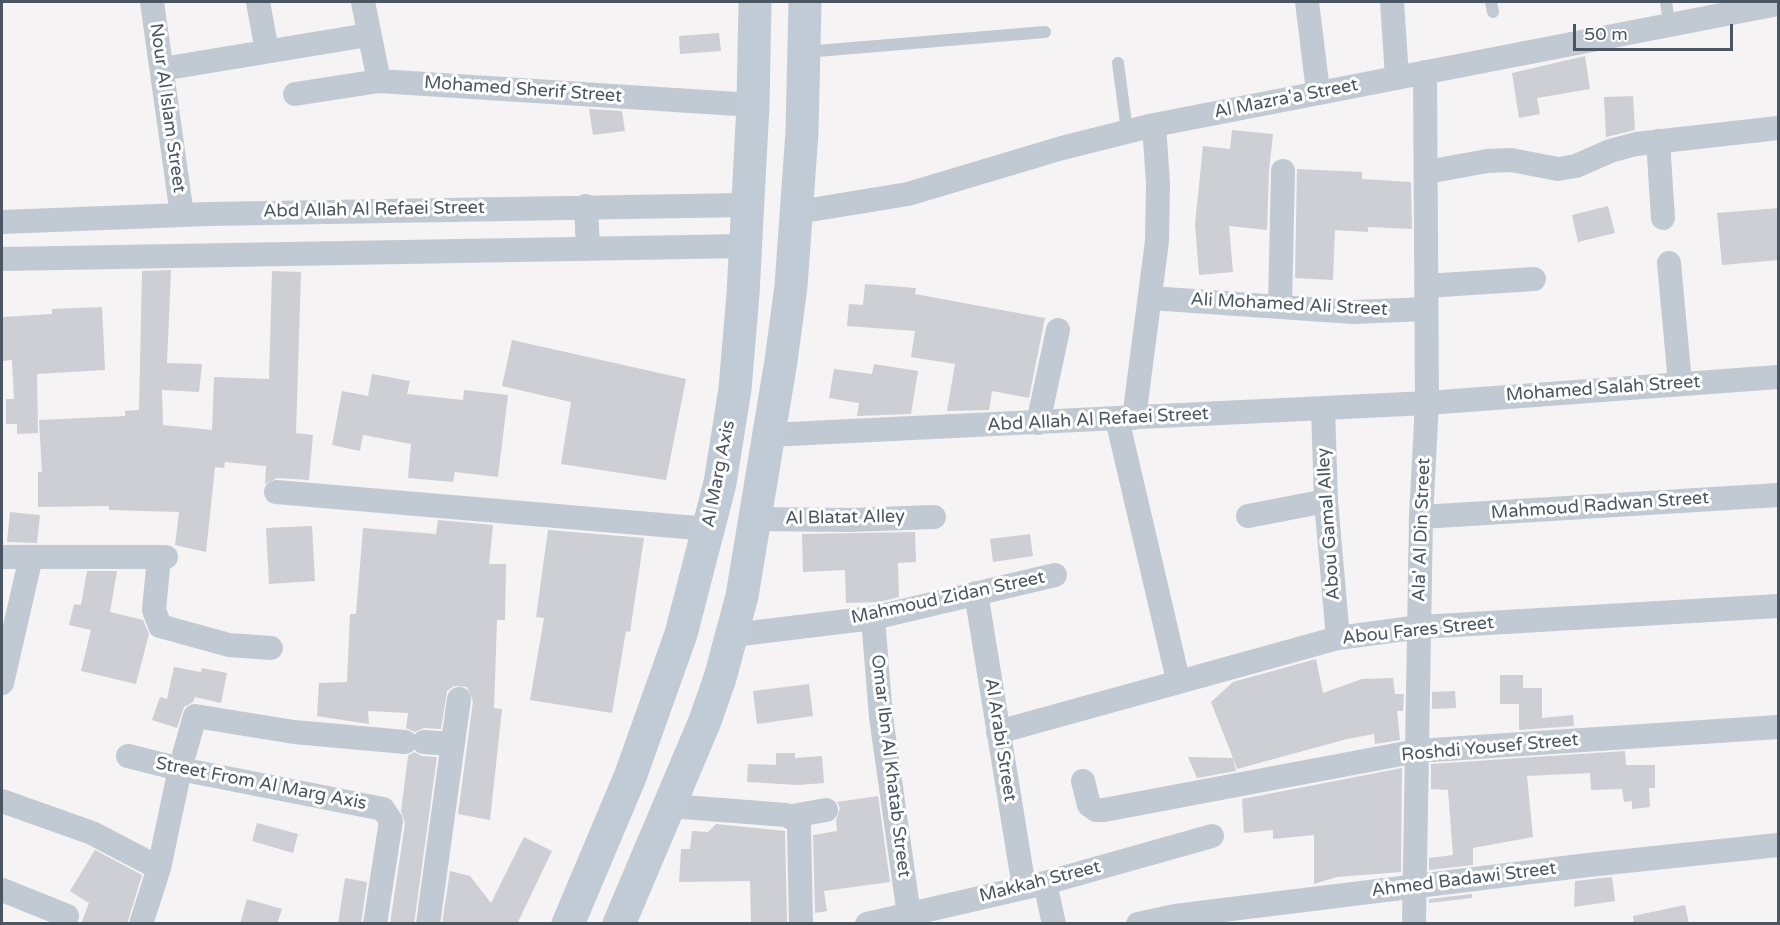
<!DOCTYPE html>
<html>
<head>
<meta charset="utf-8">
<style>
  body { margin:0 }
  #map { position:relative; width:1780px; height:925px; overflow:hidden; background:#f5f3f3; font-family:"Varela Round",sans-serif }
  canvas { display:block }
  .frame { position:absolute; inset:0; border:3px solid #4a5661; pointer-events:none }
  .scale { position:absolute; left:1573px; top:24px; width:160px; height:27px; box-sizing:border-box; border:3px solid #4a5661; border-top:0; padding-left:8px; font-size:18px; line-height:21px; white-space:nowrap; color:#4a5661; -webkit-text-stroke:4px #fff; paint-order:stroke }
</style>
</head>
<body>
<div id="map">
<canvas width="1780" height="925"></canvas>
<div class="frame"></div>
<div class="scale">50 m</div>
</div>
<script>
const ctx = document.querySelector('canvas').getContext('2d');
ctx.lineJoin = 'round';
function paint(path, color) { ctx.fillStyle = color; ctx.fill(path, 'evenodd'); }
const shape = rows => new Path2D(rows.map(r => 'M' + r).join(''));
function strokePath(path, color, width, dash) { ctx.strokeStyle = color; ctx.lineWidth = width; ctx.lineCap = dash ? 'butt' : 'round'; ctx.setLineDash(dash || []); ctx.stroke(path); }
function label(font, color, halo, rows, align = 'center') {
  ctx.font = font + ' "Varela Round",sans-serif'; ctx.lineWidth = 6; ctx.setLineDash([]); ctx.textBaseline = 'middle'; ctx.strokeStyle = halo; ctx.fillStyle = color; for (const [text, x, y, turn = 0] of rows) {
    ctx.save(); ctx.translate(x, y); ctx.rotate((+turn || 0) * Math.PI / 180); ctx.textAlign = isNaN(turn) ? turn : align; if (halo) ctx.strokeText(text, 0, 0); ctx.fillText(text, 0, 0); ctx.restore();
  }
}
paint(shape([
  [719,33,721,51,680,54,679,36],
  [1585,56,1590,89,1537,98,1540,114,1519,118,1512,73],
  [1633,96,1635,130,1606,137,1604,97],
  [589,109,622,111,625,131,593,135],
  [1232,130,1273,134,1269,171,1267,230,1229,226,1233,272,1199,275,1195,224,1203,146,1230,149],
  [1297,169,1362,172,1362,179,1411,182,1412,229,1368,227,1368,232,1335,230,1333,280,1295,278],
  [1608,206,1615,233,1578,242,1572,215],
  [1779,208,1779,260,1722,265,1717,213],
  [171,270,167,363,202,364,199,392,162,390,163,425,212,430,214,377,269,379,272,271,301,272,296,433,313,435,309,480,277,478,265,484,266,466,225,462,224,468,215,467,206,552,175,545,179,512,109,510,109,506,38,507,38,472,42,472,39,420,125,416,125,411,139,410,142,271],
  [865,284,916,288,915,294,1045,318,1029,398,992,391,989,410,947,411,955,364,911,357,915,331,847,326,849,304,863,305],
  [102,307,105,370,37,374,38,433,17,434,17,424,6,424,6,399,14,399,12,360,2,361,2,317,52,314,52,309],
  [512,340,686,379,666,480,561,464,571,402,502,386],
  [874,364,918,371,911,414,857,416,859,403,829,398,834,369,872,374],
  [372,374,410,381,407,394,463,400,464,390,508,395,498,477,455,472,453,482,408,478,411,444,363,435,360,451,332,445,342,391,368,396],
  [10,512,40,515,37,543,7,542],
  [438,520,493,525,489,564,506,564,505,620,497,620,494,708,502,709,490,820,458,814,473,701,467,687,454,686,447,691,441,729,424,728,415,732,406,728,408,713,368,711,369,724,317,716,319,683,347,682,350,614,356,614,363,528,436,534],
  [312,526,315,581,269,584,266,528],
  [548,530,644,538,630,632,626,631,612,713,530,700,544,618,536,617],
  [915,532,916,562,898,563,899,597,879,602,846,603,845,570,803,572,802,534],
  [1030,534,1033,556,993,562,990,539],
  [87,571,117,571,110,612,143,620,149,634,136,684,81,671,91,630,69,625,74,604,81,605],
  [1316,659,1323,693,1362,679,1393,678,1395,694,1404,694,1403,711,1397,711,1400,740,1375,744,1374,734,1347,739,1237,769,1233,758,1236,771,1197,778,1188,757,1233,758,1211,702,1233,682],
  [174,667,201,672,202,668,227,673,221,703,195,697,193,702,184,707,177,728,152,720,160,697,167,699],
  [1500,675,1523,675,1523,688,1542,688,1542,718,1573,715,1574,726,1519,730,1519,704,1500,704],
  [809,684,813,716,757,724,753,691],
  [1455,691,1456,708,1432,709,1432,692],
  [1625,751,1626,765,1655,765,1655,788,1649,788,1650,807,1632,809,1632,801,1624,802,1622,789,1591,790,1590,773,1527,776,1533,837,1473,848,1473,865,1429,870,1429,858,1453,855,1448,790,1431,789,1431,764],
  [414,752,422,756,437,757,414,924,390,924,405,823,401,811,408,756],
  [776,753,795,753,795,758,822,756,824,783,798,785,747,782,748,764,776,765],
  [1402,768,1401,872,1337,877,1314,884,1314,835,1273,839,1273,830,1244,833,1242,799],
  [878,796,890,882,824,891,827,911,815,913,813,835,837,831,836,820,840,808,837,802],
  [257,823,298,834,293,853,252,841],
  [716,824,785,831,787,922,751,923,750,881,679,882,681,849,690,849,692,831,708,832],
  [524,837,552,851,517,924,442,924,450,871,470,876,491,903],
  [95,850,142,875,127,924,81,924,89,903,70,891],
  [1612,877,1615,901,1574,907,1575,881],
  [345,878,367,882,361,924,338,924],
  [1472,894,1472,898,1429,903,1429,899],
  [247,899,282,909,277,924,240,924],
  [1685,905,1689,924,1634,924,1633,916]
]), '#cdcfd5');
strokePath(shape([
  [1491,2,1493,12],
  [1666,2,1670,27],
  [805,52,1045,32],
  [1118,63,1127,131]
]), '#c1cad2', 12);
strokePath(shape([
  [152,2,182,215],
  [258,2,267,51],
  [363,2,379,81],
  [1307,2,1318,91],
  [1392,2,1397,77],
  [162,69,368,35],
  [295,94,379,81,753,105],
  [1658,141,1663,218],
  [1427,172,1487,161,1511,160,1558,169,1576,166,1610,151,1636,144,1778,128],
  [586,206,588,249],
  [798,212,908,194,1062,148,1154,125,1778,4],
  [2,222,208,214,747,205],
  [2,259,745,246],
  [1669,263,1680,383],
  [1426,286,1534,279],
  [1151,298,1353,312,1426,309],
  [1280,307,1283,171],
  [1323,409,1326,501,1338,638],
  [1134,418,1157,241,1158,183,1154,125],
  [1117,419,1178,680],
  [1038,423,1058,330],
  [769,435,1427,403,1778,377],
  [276,492,709,529],
  [1248,516,1326,501],
  [1421,517,1778,495],
  [755,519,849,520,934,517],
  [2,557,166,557],
  [159,557,154,610,160,626,229,645,271,648],
  [976,593,1024,887],
  [873,618,881,717,909,915],
  [733,635,873,618,1055,575],
  [2,683,31,557],
  [998,732,1338,638,1420,627,1778,606],
  [424,742,453,744],
  [128,756,180,769,383,809,391,821,375,924],
  [1083,781,1089,805,1096,810,1104,810,1417,751,1778,727],
  [2,801,92,833,159,868],
  [670,806,786,815,797,821,799,827,801,924],
  [792,816,826,810],
  [1045,883,1054,924],
  [2,890,67,916],
  [141,924,159,868,180,769,195,716,294,732,405,742],
  [428,924,459,699],
  [867,924,1045,883,1212,836],
  [1138,924,1175,916,1588,865,1778,845],
  [1414,924,1421,517,1427,403,1425,72]
]), '#c1cad2', 24);
strokePath(shape([
  [568,924,630,777,681,634,720,483,735,389,743,294,753,105,755,2],
  [619,924,705,721,720,678,742,596,781,361,791,286,802,132,805,2]
]), '#c1cbd6', 33);
label('18px', '#4a5661', '#fff', [
  ["Mohamed Sherif Street",523,90,4],
  ["Al Mazra'a Street",1286,99,-11],
  ["Nour Al Islam Street",167,108,82],
  ["Abd Allah Al Refaei Street",374,210,-1],
  ["Ali Mohamed Ali Street",1289,305,3],
  ["Mohamed Salah Street",1603,389,-4],
  ["Abd Allah Al Refaei Street",1098,420,-3],
  ["Al Marg Axis",719,474,-79],
  ["Mahmoud Radwan Street",1600,506,-4],
  ["Al Blatat Alley",845,518,-1],
  ["Abou Gamal Alley",1329,524,-94],
  ["Ala' Al Din Street",1422,530,-88],
  ["Mahmoud Zidan Street",948,598,-12],
  ["Abou Fares Street",1418,631,-6],
  ["Al Arabi Street",1000,740,81],
  ["Roshdi Yousef Street",1490,748,-5],
  ["Omar Ibn Al Khatab Street",890,766,83],
  ["Street From Al Marg Axis",261,784,11],
  ["Ahmed Badawi Street",1464,880,-7],
  ["Makkah Street",1040,882,-14]
]);
</script>
</body>
</html>
